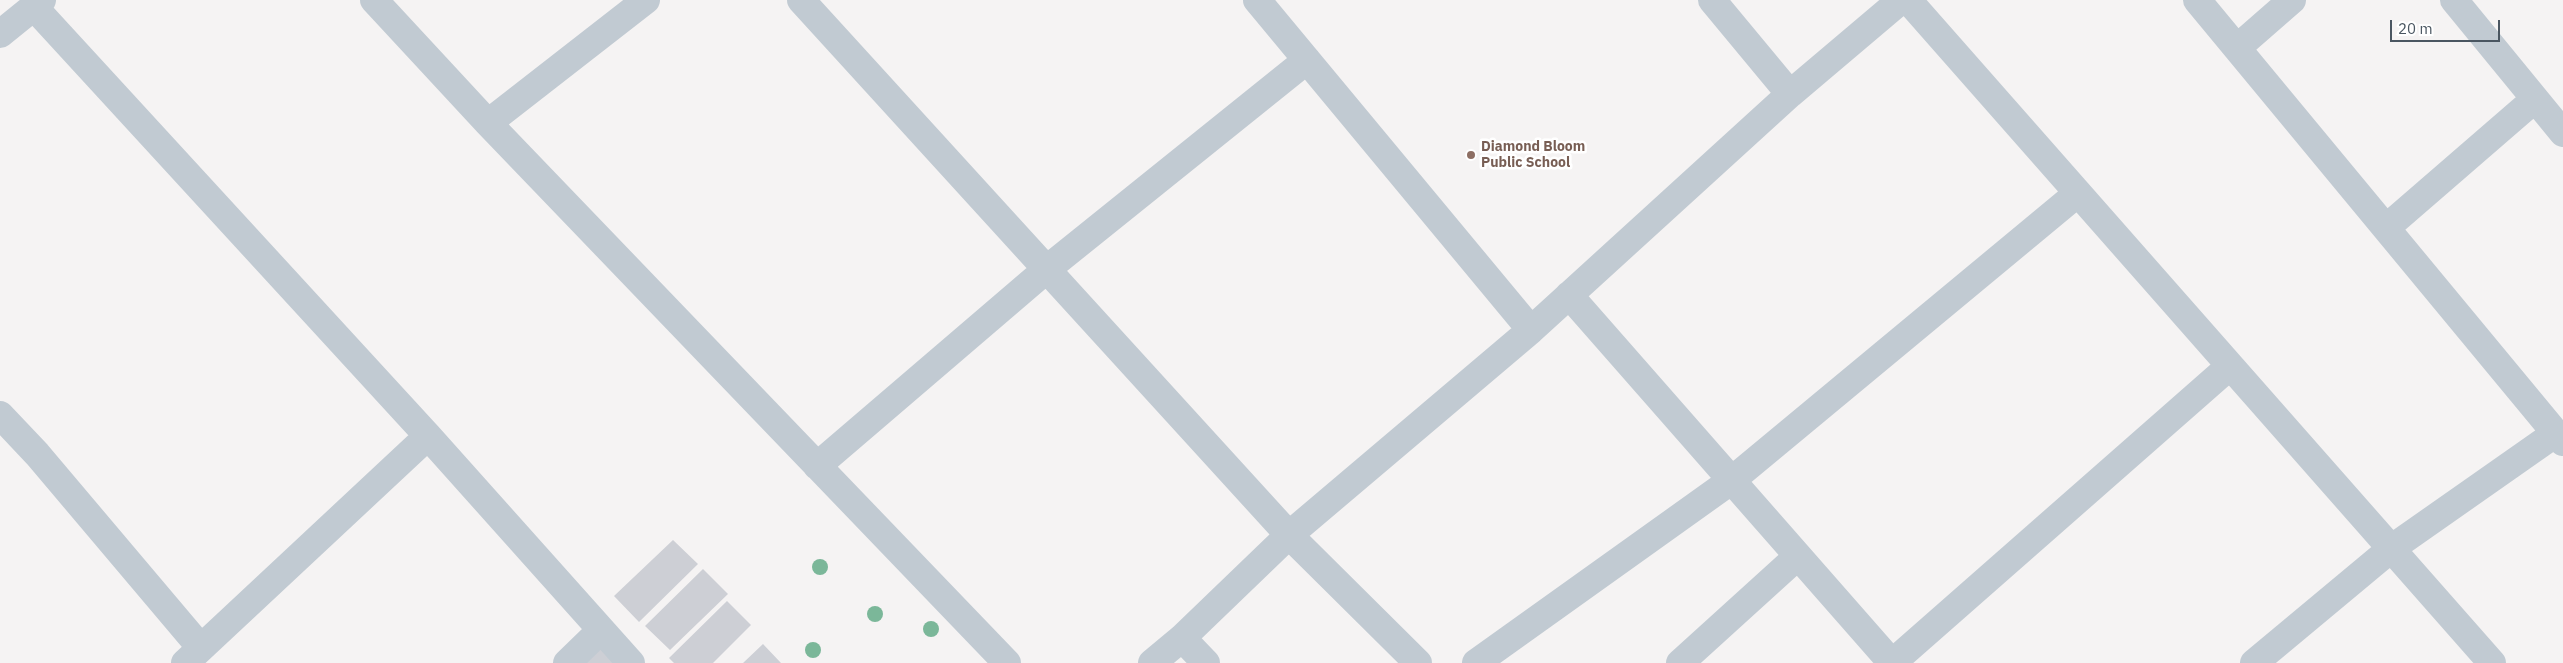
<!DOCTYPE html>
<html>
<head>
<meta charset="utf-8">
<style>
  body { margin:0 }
  #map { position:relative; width:2563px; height:663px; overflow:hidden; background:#f5f3f3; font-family:"IBM Plex Sans",sans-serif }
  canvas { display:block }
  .scale { position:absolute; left:2390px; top:20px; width:110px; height:22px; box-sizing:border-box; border:2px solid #4a5661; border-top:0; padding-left:6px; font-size:15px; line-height:18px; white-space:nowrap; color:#4a5661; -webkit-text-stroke:4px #fff; paint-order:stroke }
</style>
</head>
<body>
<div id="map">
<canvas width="2563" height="663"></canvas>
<div class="scale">20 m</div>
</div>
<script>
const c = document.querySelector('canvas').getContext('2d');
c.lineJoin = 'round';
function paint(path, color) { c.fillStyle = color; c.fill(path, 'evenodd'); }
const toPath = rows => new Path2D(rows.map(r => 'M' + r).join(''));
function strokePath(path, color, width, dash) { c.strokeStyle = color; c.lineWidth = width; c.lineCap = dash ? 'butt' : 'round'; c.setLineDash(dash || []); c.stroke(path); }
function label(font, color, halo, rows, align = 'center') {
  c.font = font + ' "IBM Plex Sans",sans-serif'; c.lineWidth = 5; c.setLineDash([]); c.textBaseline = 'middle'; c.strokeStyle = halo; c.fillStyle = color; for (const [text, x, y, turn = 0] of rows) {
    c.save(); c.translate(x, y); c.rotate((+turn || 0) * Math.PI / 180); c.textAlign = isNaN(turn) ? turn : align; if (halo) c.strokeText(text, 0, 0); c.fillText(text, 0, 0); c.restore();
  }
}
const building = toPath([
  [673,540,698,564,639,622,614,596],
  [703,569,728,594,670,650,645,626],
  [727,601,751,625,713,663,674,663,669,658],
  [600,639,623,663,576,663],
  [763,644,781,663,743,663]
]);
const street = toPath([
  [374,0,488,123,1007,663],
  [801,0,1289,535,1418,663],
  [1257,0,1531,330],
  [1712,0,1790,94],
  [1908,0,2492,663],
  [2197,0,2563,442],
  [2454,0,2563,133],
  [34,7,428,436,631,663],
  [0,34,42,0],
  [2237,48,2292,0],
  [488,123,646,0],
  [2386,228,2535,99],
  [1569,295,1892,663],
  [0,415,37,454,201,648],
  [817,466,1047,269,1307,60],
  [1182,638,1206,663],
  [185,663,428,436],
  [567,663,601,630],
  [1152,663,1182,638,1289,535,1531,330,1790,94,1901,0],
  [1476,663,1732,480,2078,193],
  [1680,663,1798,556],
  [1892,663,2230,366],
  [2254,663,2392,548,2556,433]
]);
const trees = [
  [820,567],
  [875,614],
  [931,629],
  [813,650]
];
const markers = [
  [1471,155,5,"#8d6e63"]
];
const educationNames = [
  ["Diamond Bloom",1481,147],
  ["Public School",1481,163]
];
paint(building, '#cdcfd5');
strokePath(street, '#c1cad2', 28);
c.fillStyle = '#7bb799';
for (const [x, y] of trees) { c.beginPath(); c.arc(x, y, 8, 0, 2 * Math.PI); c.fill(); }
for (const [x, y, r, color] of markers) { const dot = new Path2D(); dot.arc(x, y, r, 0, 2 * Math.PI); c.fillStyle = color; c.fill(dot); strokePath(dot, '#fff', 2); }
label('bold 14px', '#785e54', '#fff', educationNames, 'left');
</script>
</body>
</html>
